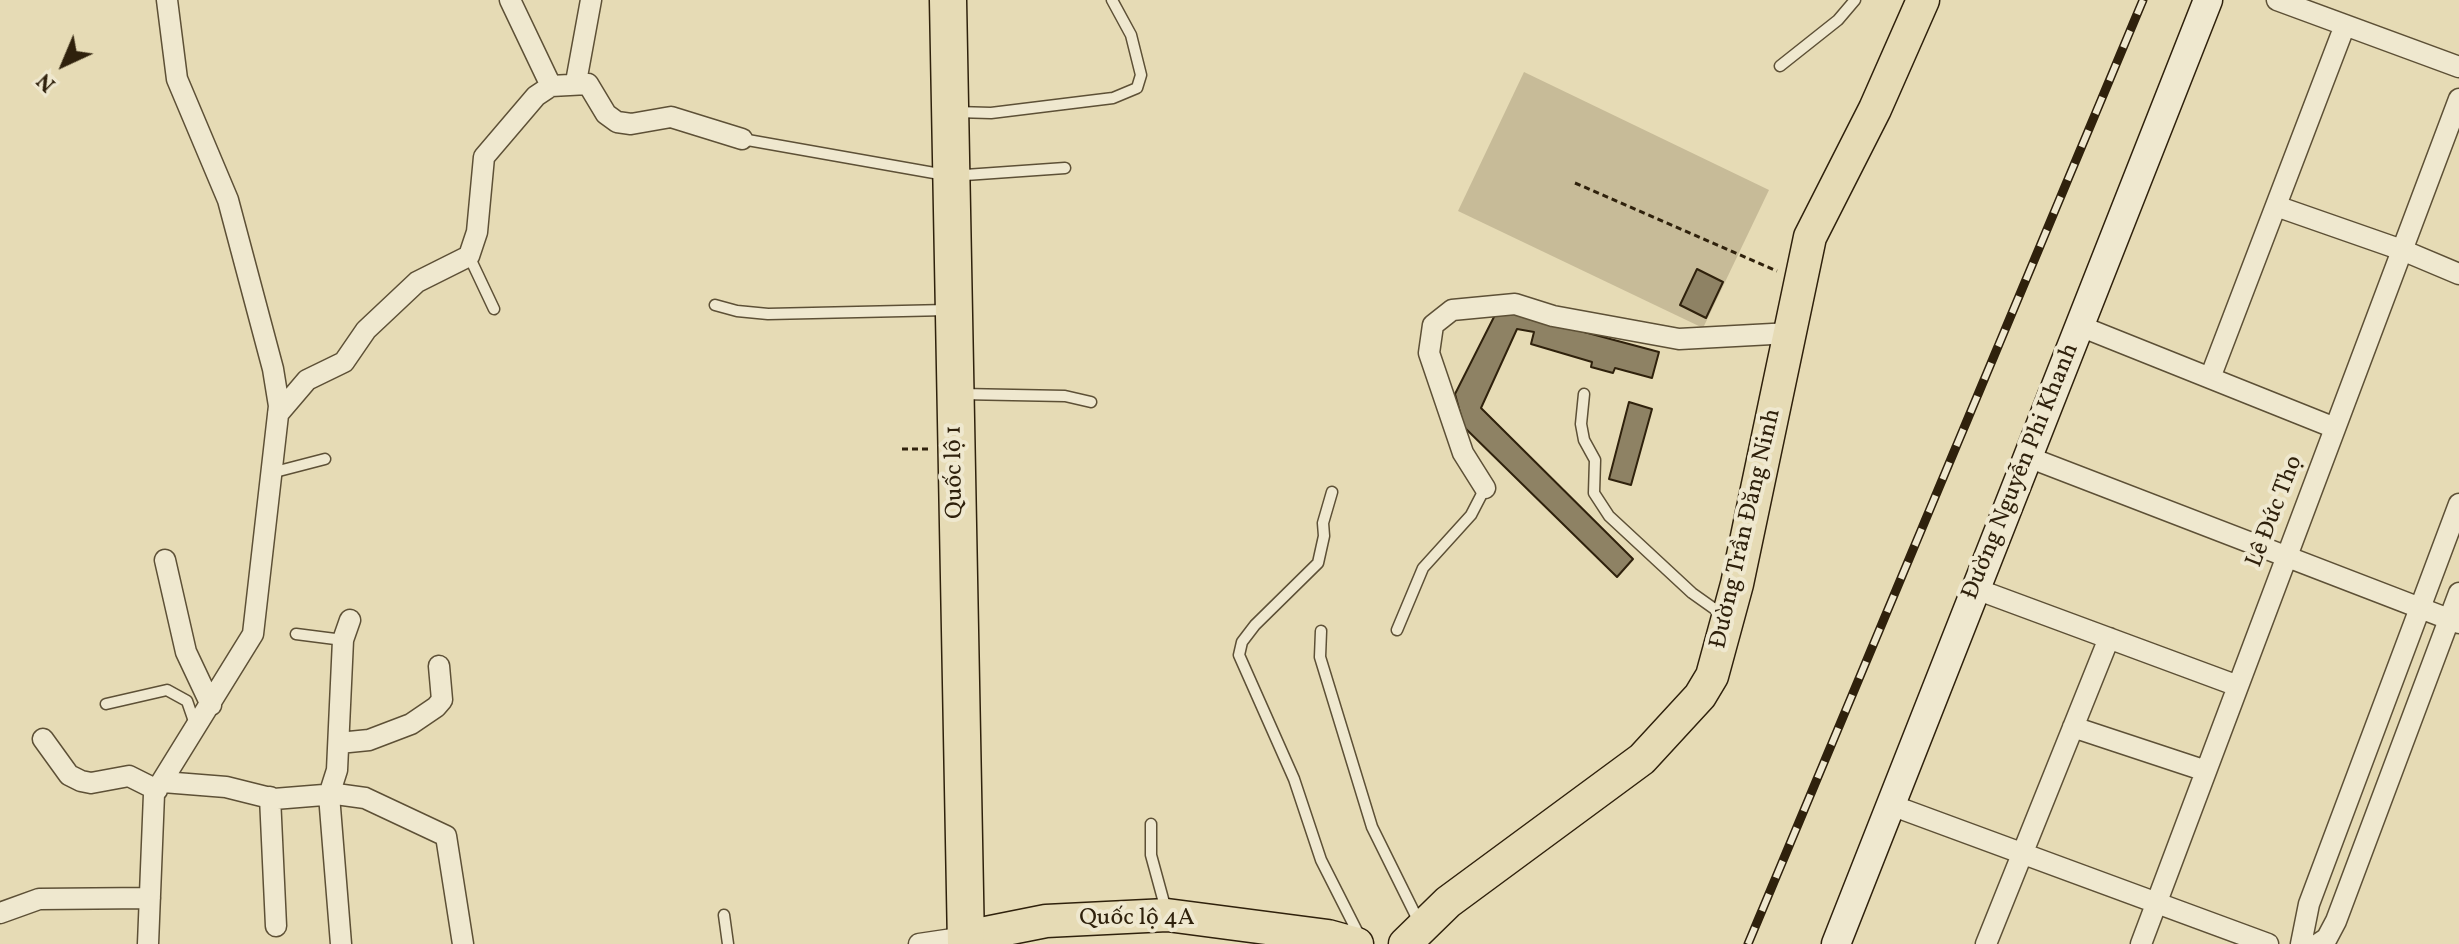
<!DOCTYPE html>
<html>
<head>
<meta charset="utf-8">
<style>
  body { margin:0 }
  #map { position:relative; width:2459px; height:944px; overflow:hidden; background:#e6dbb5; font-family:Vollkorn,serif }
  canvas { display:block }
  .north { position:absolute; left:24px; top:24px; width:80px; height:80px; -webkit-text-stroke:6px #efe8cf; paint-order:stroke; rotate:224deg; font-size:22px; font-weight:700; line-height:32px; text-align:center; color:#2f210c }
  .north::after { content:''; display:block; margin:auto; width:28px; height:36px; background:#2f210c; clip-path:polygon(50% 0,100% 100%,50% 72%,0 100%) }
</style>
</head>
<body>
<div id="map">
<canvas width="2459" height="944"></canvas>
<div class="north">N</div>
</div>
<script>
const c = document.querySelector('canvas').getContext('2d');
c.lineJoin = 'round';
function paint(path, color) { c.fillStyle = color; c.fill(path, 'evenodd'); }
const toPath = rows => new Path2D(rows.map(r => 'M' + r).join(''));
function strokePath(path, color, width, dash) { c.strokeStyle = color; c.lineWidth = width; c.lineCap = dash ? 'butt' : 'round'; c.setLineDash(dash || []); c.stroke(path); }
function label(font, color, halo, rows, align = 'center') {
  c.font = font + ' Vollkorn,serif'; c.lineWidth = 8; c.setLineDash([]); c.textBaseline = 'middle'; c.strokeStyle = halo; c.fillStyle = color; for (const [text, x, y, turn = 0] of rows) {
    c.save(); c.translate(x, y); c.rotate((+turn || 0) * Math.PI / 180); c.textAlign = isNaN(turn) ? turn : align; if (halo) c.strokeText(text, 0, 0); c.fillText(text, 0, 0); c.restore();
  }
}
const green = toPath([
  [1524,72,1769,190,1703,328,1458,211]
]);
const building = toPath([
  [1697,269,1723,282,1706,318,1680,305,1697,269],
  [1498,309,1659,352,1652,378,1615,368,1613,373,1591,367,1592,362,1531,344,1534,332,1517,329,1481,408,1633,559,1617,577,1464,427,1455,394,1498,309],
  [1629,402,1652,409,1631,485,1609,479,1629,402]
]);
const path = toPath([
  [1575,183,1777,271],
  [902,449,928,449]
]);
const lane = toPath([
  [1780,66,1838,20,1855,0],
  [956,112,991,113,1113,98,1137,88,1141,75,1131,35,1112,0],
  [742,139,951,176,1065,168],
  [469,256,494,309],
  [715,305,737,311,768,314,947,310],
  [961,394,1065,396,1091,402],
  [1584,394,1581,424,1584,440,1595,460,1594,493,1609,516,1692,593,1723,615],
  [271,473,325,459],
  [1332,492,1323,523,1324,536,1318,563,1255,625,1242,642,1239,655,1294,779,1321,860,1361,939],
  [1397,630,1423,568,1471,515,1485,488],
  [1321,631,1320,657,1372,827,1419,922],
  [296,634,343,640],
  [106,704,167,690,187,701,196,727],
  [1151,824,1151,855,1166,910],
  [724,915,728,944]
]);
const street = toPath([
  [510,0,551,86],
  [2277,0,2459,67],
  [576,82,591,0],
  [2276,206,2402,250,2459,274],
  [2080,326,2335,428],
  [2210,378,2345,25],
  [278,414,307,380,344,362,366,330,417,282,469,256,477,232,484,157,536,96,551,86,588,84,606,114,617,122,631,124,671,117,742,139],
  [2028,457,2459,623],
  [1485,488,1463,453,1429,353,1433,325,1452,310,1515,304,1553,316,1679,339,1791,333],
  [165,560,186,652,211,705],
  [1976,589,2238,686],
  [2073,727,2206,771],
  [43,739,69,775,81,781,91,783,129,776,157,790],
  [339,743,369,740,411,724,436,707,442,700,439,666],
  [163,782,226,787,274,799,336,794,365,798,446,836,463,944],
  [270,797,276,926],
  [1891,805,2268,944],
  [0,913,39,899,150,898],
  [148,944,154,794,253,634,279,406,273,369,228,200,177,79,167,0],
  [341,944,329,795,337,770,343,640,350,620],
  [919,944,966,937],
  [1986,944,2109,638],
  [2141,944,2459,99],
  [2301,944,2309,904,2459,504],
  [2318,944,2327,938,2336,921,2459,593]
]);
const secondary = toPath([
  [1836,944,2208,0]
]);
const primary = toPath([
  [966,937,1046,921,1167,915,1328,936,1357,944],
  [1405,944,1448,902,1642,759,1700,696,1712,676,1737,584,1810,237,1875,109,1923,0]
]);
const highway = toPath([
  [948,0,966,944]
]);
const rail = toPath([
  [1748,944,2143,0]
]);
const streetNames = [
  ["Quốc lộ 1",956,472,-91],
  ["Đường Nguyễn Phi Khanh",2022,472,-68],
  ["Lê Đức Thọ",2276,512,-69],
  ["Đường Trần Đăng Ninh",1747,529,-77],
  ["Quốc lộ 4A",1137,920]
];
paint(green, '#c7bb98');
paint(building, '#8e8264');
strokePath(building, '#2f210c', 2);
strokePath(lane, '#5d5036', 13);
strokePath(street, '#5d5036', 23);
strokePath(secondary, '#2f210c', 31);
strokePath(primary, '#2f210c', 35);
strokePath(highway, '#2f210c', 39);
strokePath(path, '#2f210c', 3, [6, 4]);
strokePath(lane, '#efe8cf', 10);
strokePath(street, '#efe8cf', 20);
strokePath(secondary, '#efe8cf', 28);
strokePath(primary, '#e6dbb5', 32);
strokePath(highway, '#e6dbb5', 36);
strokePath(rail, '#2f210c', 9);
strokePath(rail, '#efe8cf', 6, [18]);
label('24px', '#2f210c', '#efe8cf', streetNames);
</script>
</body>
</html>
